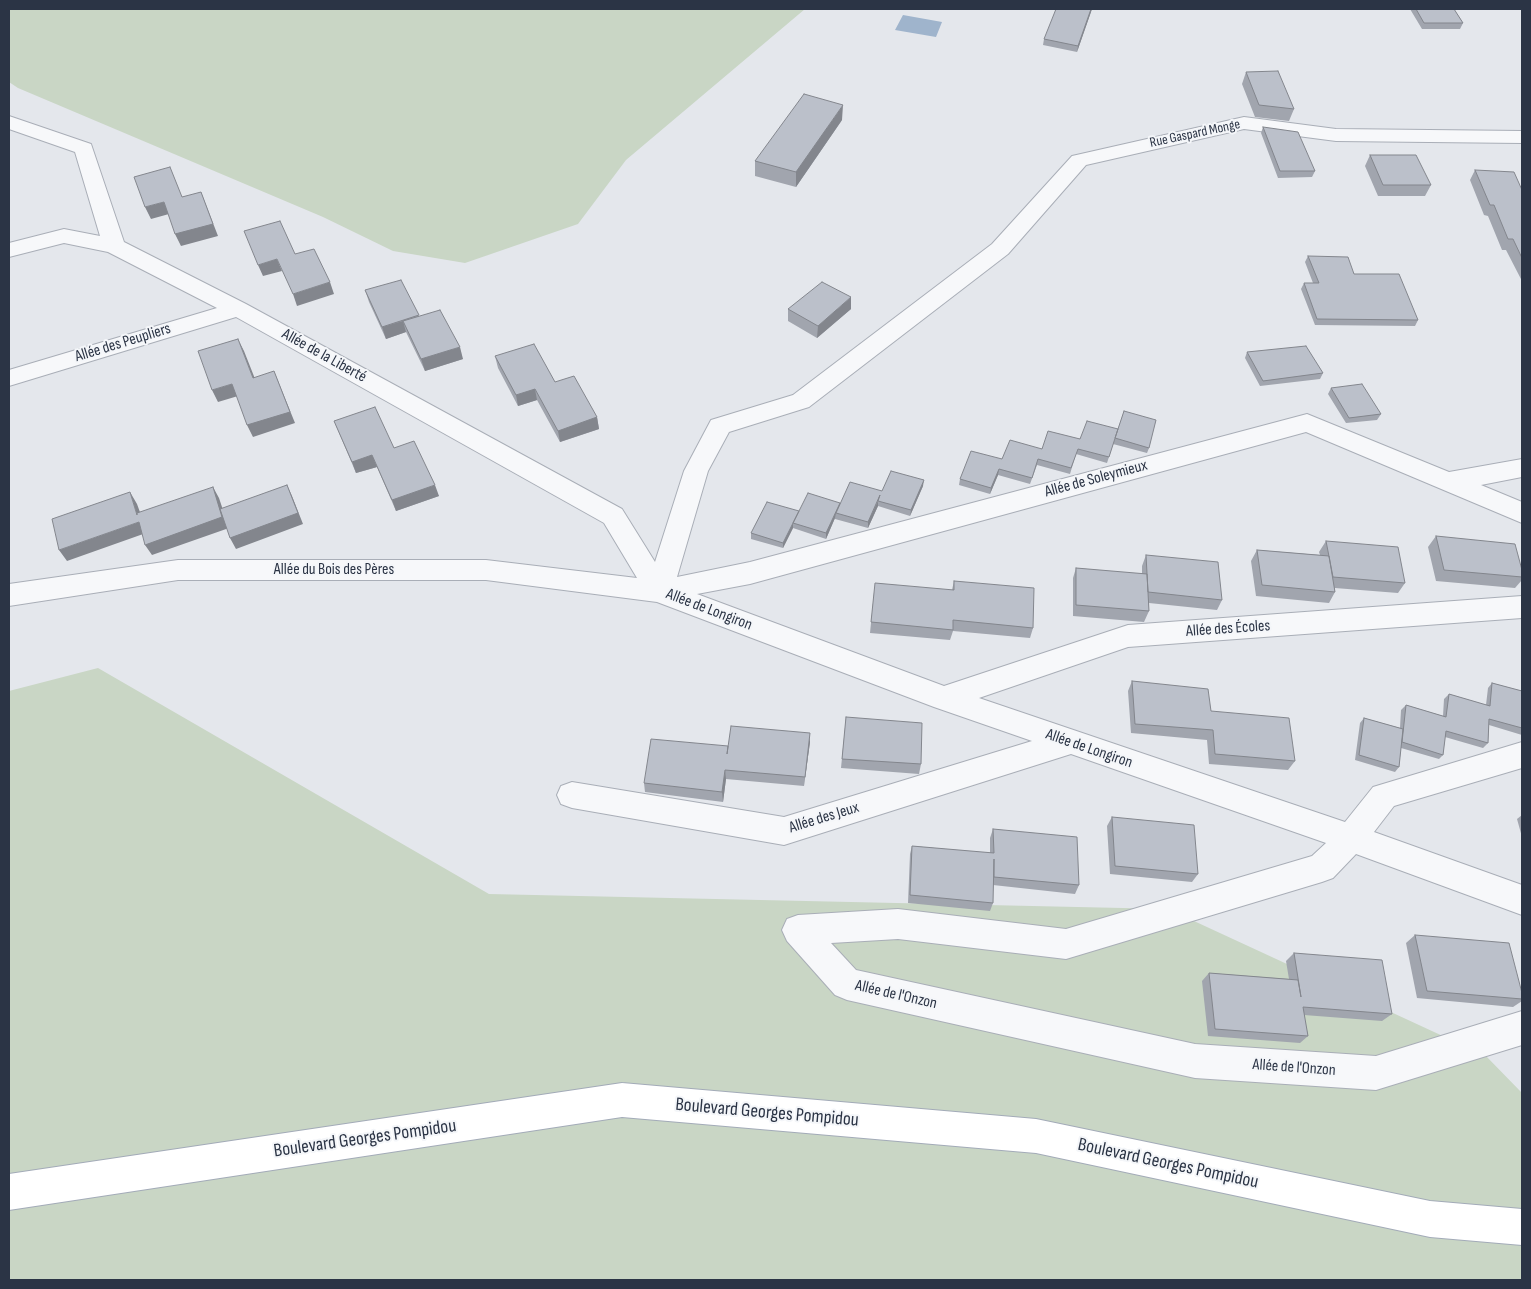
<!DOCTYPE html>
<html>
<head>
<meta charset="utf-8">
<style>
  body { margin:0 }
  #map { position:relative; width:1531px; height:1289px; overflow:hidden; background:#e4e7ec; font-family:"Sofia Sans Condensed",sans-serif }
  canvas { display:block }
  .frame { position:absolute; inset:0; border:10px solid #2b3445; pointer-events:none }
</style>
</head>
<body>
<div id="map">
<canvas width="1531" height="1289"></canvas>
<div class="frame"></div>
</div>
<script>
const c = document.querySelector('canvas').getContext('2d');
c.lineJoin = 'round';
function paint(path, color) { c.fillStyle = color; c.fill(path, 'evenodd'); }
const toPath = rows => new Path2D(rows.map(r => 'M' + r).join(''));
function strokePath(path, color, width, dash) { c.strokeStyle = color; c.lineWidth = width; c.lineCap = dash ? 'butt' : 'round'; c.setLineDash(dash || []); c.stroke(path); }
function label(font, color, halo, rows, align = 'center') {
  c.font = font + ' "Sofia Sans Condensed",sans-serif'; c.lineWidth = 4; c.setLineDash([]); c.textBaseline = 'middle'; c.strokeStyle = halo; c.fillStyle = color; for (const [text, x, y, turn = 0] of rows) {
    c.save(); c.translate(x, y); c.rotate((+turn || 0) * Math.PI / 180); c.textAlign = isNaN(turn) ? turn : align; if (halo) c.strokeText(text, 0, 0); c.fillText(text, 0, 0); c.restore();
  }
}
const green = toPath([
  [9,9,805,9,626,160,578,224,465,263,393,251,323,217,18,88,9,82],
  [98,668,489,894,1168,909,1486,1056,1522,1093,1522,1280,9,1280,9,691]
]);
const water = toPath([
  [903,15,942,22,936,37,895,30]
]);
const minor = toPath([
  [9,116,91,144,124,242,246,304,622,509,655,562,684,471,711,420,793,395,992,244,1072,156,1244,117,1336,129,1522,131,1522,143,1336,141,1244,129,1086,165,1008,254,809,407,729,432,708,471,677,577,750,562,1307,414,1449,472,1522,459,1522,477,1481,485,1522,502,1522,523,1306,432,750,584,697,594,944,686,1128,625,1522,596,1522,618,1128,647,979,698,1345,822,1373,787,1522,742,1522,768,1394,806,1374,832,1522,885,1522,915,1356,854,1333,878,1322,882,1066,959,898,939,831,943,856,970,1195,1044,1376,1056,1522,1011,1522,1045,1376,1090,1195,1078,847,1000,835,995,787,941,782,930,787,919,798,915,898,909,1066,929,1312,856,1326,843,1071,754,784,845,572,808,561,804,557,795,561,786,572,782,784,817,1032,741,934,707,657,602,486,580,178,580,9,606,9,584,178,560,486,560,637,578,604,523,236,317,9,386,9,370,217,308,108,252,64,243,9,257,9,243,64,229,100,236,75,152,9,129,9,116]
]);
const major = toPath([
  [622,1083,1036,1119,1430,1201,1522,1209,1522,1245,1430,1237,1036,1153,622,1117,9,1210,9,1174,622,1083]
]);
const wall = toPath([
  [1092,9,1077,52,1043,45,1044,39],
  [1410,9,1454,9,1463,23,1460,29,1422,29],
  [1246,72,1294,109,1289,121,1255,117,1242,84],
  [842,120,796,187,755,176,755,161],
  [1263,127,1315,171,1312,177,1278,178,1261,133],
  [1370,155,1431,185,1425,196,1378,196,1365,166],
  [1475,170,1522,190,1522,281,1506,250,1502,250,1488,216,1484,215,1470,180],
  [1308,256,1354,274,1418,320,1415,326,1315,325,1301,289,1304,283,1313,283,1305,262],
  [365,290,419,316,463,359,425,371,406,332,386,339,369,302],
  [788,309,851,309,817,338,788,321],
  [1247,352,1323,373,1320,379,1260,386,1245,358],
  [495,356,555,382,597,417,599,429,560,442,537,400,518,406,498,368],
  [1331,388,1381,414,1377,420,1346,423,1328,394],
  [1124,411,1149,448,1147,453,1113,444],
  [334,421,394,448,439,496,396,511,377,467,356,473],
  [1118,429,1107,463,1076,454,1070,474,1037,465,1030,484,998,475,990,494,959,485,960,479,1002,459],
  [923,486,910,516,878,506,868,528,835,519,835,518,826,539,793,528,783,548,751,539,751,533,799,511,840,503,882,491],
  [1436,536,1522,570,1522,580,1515,588,1436,581,1428,547],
  [1326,541,1405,583,1398,593,1335,588,1335,592,1329,603,1256,596,1251,561,1257,550,1320,555,1319,552],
  [1146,555,1222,600,1217,610,1149,603,1149,611,1144,622,1073,616,1073,578,1076,568,1142,574,1142,566],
  [954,581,1033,628,1030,638,953,631,950,640,870,633,874,593,952,590],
  [1132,681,1211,711,1295,761,1288,770,1209,764,1207,740,1131,733,1128,691],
  [1492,683,1522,691,1522,735,1489,725,1488,743,1483,748,1445,737,1443,755,1439,759,1401,748,1399,767,1395,772,1355,760,1360,723,1364,718,1400,728,1401,710,1406,705,1443,716,1444,699,1449,694,1486,705,1488,688],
  [846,717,921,764,919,774,841,768],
  [810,742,804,786,726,779,723,802,645,792,644,783,728,746],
  [1522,815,1522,837,1517,819],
  [1112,817,1198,874,1192,882,1110,874,1107,826],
  [993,829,1079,885,1075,894,993,885,993,903,990,911,908,903,910,854,912,846,990,853,990,838],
  [1415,935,1522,993,1522,1001,1513,1007,1417,998,1406,943],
  [1294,953,1392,1014,1382,1021,1304,1015,1308,1036,1300,1043,1208,1036,1202,981,1209,973,1289,979,1286,961]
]);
const shadedWall = toPath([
  [1091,9,1092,9,1077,52,1078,46],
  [843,105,842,120,796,187,796,172],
  [201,192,218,236,181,246,175,234],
  [164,202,169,214,151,219,145,207],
  [277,259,282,271,263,276,258,265],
  [330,282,334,294,297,306,293,294],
  [851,297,851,309,817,338,818,326],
  [403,321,406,332,386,339,382,327],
  [238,339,244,351,259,389,253,378],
  [460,347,463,359,425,371,421,359],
  [274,371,295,423,253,437,247,425],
  [232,384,238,396,218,402,212,390],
  [535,389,537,400,518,406,516,395],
  [597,417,599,429,560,442,558,431],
  [372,455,377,467,356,473,352,462],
  [999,469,998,475,990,494,991,488],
  [924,480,923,486,910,516,911,510],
  [287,485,292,496,303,524,236,549,230,538],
  [435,485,439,496,396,511,392,500],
  [213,487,219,498,229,528,152,555,145,545],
  [130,492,137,504,145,526,137,515],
  [878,501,878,506,868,528,868,522],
  [840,503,836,513,835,518,826,539,826,533],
  [799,511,793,523,793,528,783,548,783,543],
  [139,522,146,533,67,561,59,550],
  [810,733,810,742,804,786,805,777],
  [725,770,726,779,723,802,722,792]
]);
const building = toPath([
  [1056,9,1091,9,1078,46,1044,39,1056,9],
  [1416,9,1454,9,1463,23,1424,23,1416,9],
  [1278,71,1294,109,1259,105,1246,72,1278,71],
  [804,94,843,105,796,172,755,161,804,94],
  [1263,127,1298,132,1315,171,1280,171,1263,127],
  [1370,155,1416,155,1431,185,1383,185,1370,155],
  [170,167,182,197,201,192,213,224,175,234,164,202,145,207,134,177,170,167],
  [1475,170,1514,172,1522,190,1522,258,1513,239,1508,239,1494,205,1490,205,1475,170],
  [280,221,295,254,314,249,330,282,293,294,277,259,258,265,244,231,280,221],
  [1308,256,1348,257,1354,274,1399,274,1418,320,1317,319,1304,283,1319,283,1308,256],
  [401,280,419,315,382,327,365,290,401,280],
  [822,282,851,297,818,326,788,309,822,282],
  [440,310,460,347,421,359,403,321,440,310],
  [238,339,253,378,274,371,290,412,247,425,232,384,212,390,198,351,238,339],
  [534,344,555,382,574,376,597,417,558,431,535,389,516,395,495,356,534,344],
  [1306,346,1323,373,1263,381,1247,352,1306,346],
  [1362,384,1381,414,1349,418,1331,388,1362,384],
  [375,407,394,448,414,441,435,485,392,500,372,455,352,462,334,421,375,407],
  [1124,411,1156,420,1149,448,1115,438,1124,411],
  [1087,421,1118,429,1109,457,1078,449,1071,468,1038,459,1032,478,999,469,991,488,960,479,971,451,1002,459,1010,440,1042,449,1048,431,1080,439,1087,421],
  [891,471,924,480,911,510,878,501,880,495,868,522,836,513,850,482,882,491,891,471],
  [287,485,298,513,230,538,220,509,287,485],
  [213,487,222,517,145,545,139,522,59,550,52,519,130,492,137,515,137,513,213,487],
  [808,493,840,503,826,533,793,523,808,493],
  [767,502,799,511,783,543,751,533,767,502],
  [1436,536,1515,544,1522,570,1522,577,1444,570,1436,536],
  [1326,541,1398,547,1405,583,1333,577,1326,541],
  [1257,550,1329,556,1335,592,1262,585,1257,550],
  [1146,555,1218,562,1222,600,1148,592,1146,555],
  [1076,568,1147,574,1149,611,1076,605,1076,568],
  [954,581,1034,588,1033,628,953,620,953,630,871,622,875,583,954,590,954,581],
  [1132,681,1208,689,1211,711,1289,718,1295,761,1215,754,1213,730,1135,724,1132,681],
  [1492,683,1522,691,1522,728,1489,719,1488,743,1446,731,1443,755,1402,742,1406,705,1446,717,1449,694,1490,706,1492,683],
  [846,717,922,723,921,764,842,759,846,717],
  [1364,718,1403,729,1399,767,1359,755,1364,718],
  [731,726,810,733,805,777,725,770,722,792,644,783,651,739,728,746,727,754,731,726],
  [1112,817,1194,825,1198,874,1115,866,1112,817],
  [993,829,1077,837,1079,885,994,877,994,859,993,903,910,895,912,846,994,853,993,829],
  [1415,935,1509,943,1522,993,1522,999,1427,991,1415,935],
  [1294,953,1382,960,1392,1014,1303,1007,1308,1036,1215,1029,1209,973,1298,980,1301,997,1294,953]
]);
const farStreetnames = [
  ["Rue Gaspard Monge",1195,134,-12]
];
const streetNames = [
  ["Allée des Peupliers",123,343,-17],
  ["Allée de la Liberté",324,356,29],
  ["Allée de Soleymieux",1096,479,-15],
  ["Allée du Bois des Pères",334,570],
  ["Allée de Longiron",709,610,21],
  ["Allée des Écoles",1228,629,-4],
  ["Allée de Longiron",1089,749,19],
  ["Allée des Jeux",824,818,-17],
  ["Allée de l'Onzon",896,995,13],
  ["Allée de l'Onzon",1294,1068,4]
];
const nearStreetnames = [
  ["Boulevard Georges Pompidou",767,1113,5],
  ["Boulevard Georges Pompidou",365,1139,-8],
  ["Boulevard Georges Pompidou",1168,1164,12]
];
paint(green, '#c9d6c5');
paint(water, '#9fb4cc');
strokePath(minor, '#a9aeb7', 2);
strokePath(major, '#a3abb8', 2);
paint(minor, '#f7f8fa');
paint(major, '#fff');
paint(wall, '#a1a5ae');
paint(shadedWall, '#83868d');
paint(building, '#bbc0ca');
strokePath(building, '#83868d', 1);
label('14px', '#2b3445', '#f4f6f9', farStreetnames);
label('16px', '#2b3445', '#f4f6f9', streetNames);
label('19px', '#2b3445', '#f4f6f9', nearStreetnames);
</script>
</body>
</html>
